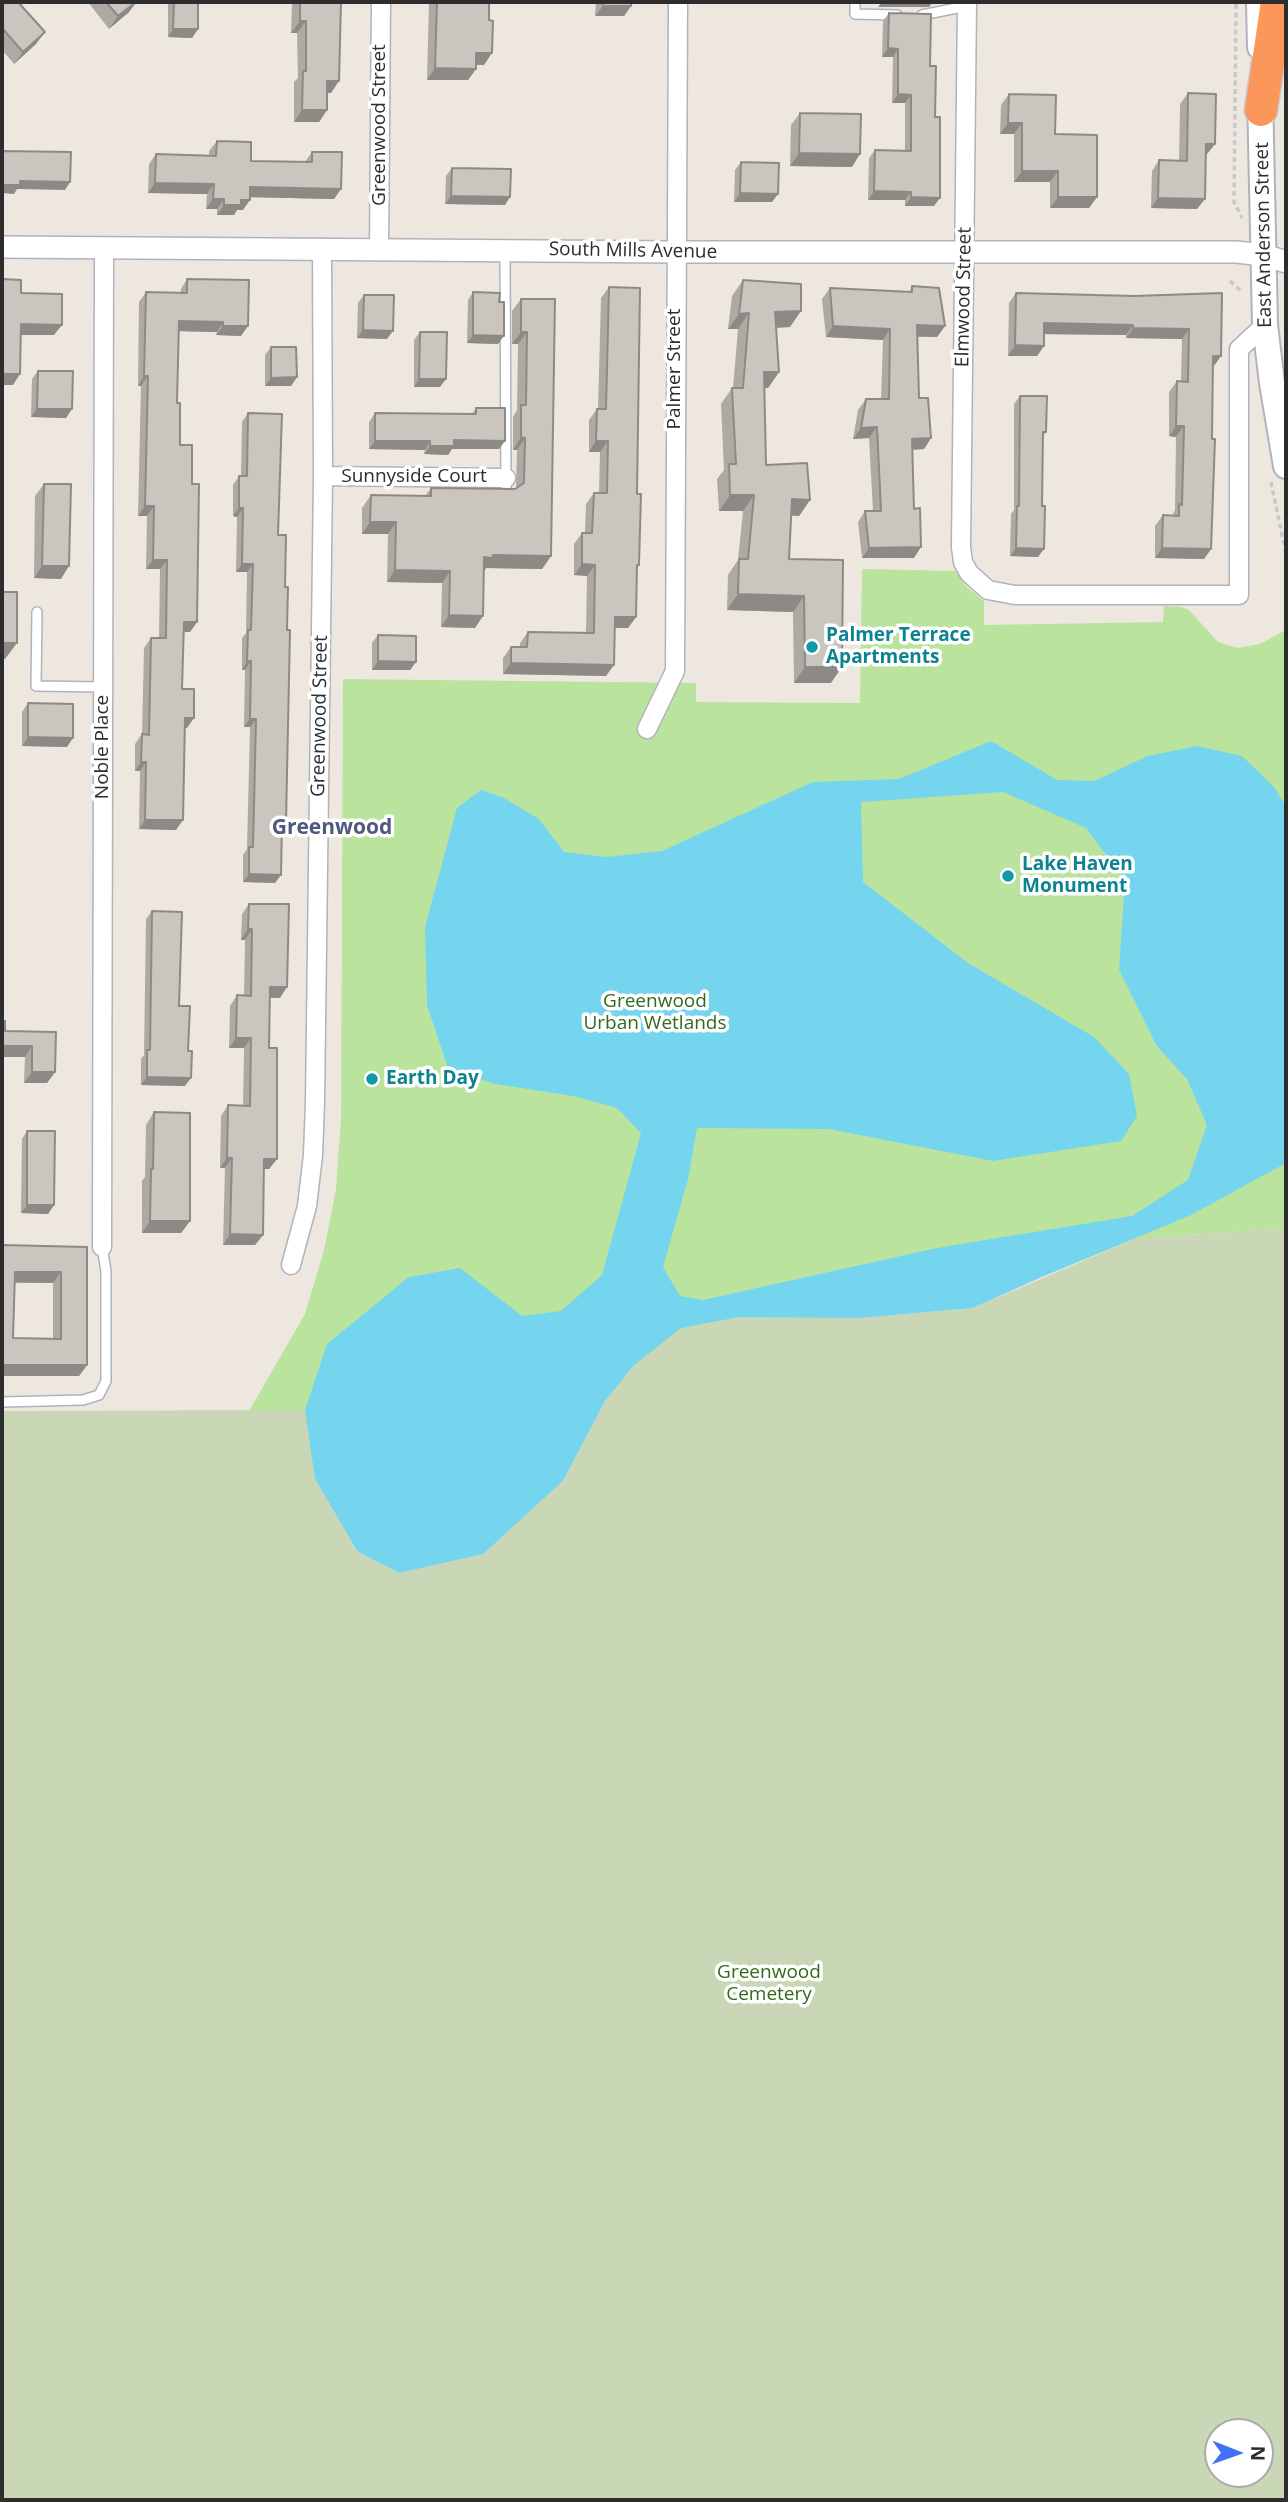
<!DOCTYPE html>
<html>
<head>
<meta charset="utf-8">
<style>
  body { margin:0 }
  #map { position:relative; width:1288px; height:2502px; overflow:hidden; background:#eee7df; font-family:"Open Sans",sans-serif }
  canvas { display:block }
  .frame { position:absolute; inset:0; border:4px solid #2d2d2d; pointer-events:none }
  .north { position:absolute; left:1204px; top:2418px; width:70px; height:70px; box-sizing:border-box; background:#fff; border:2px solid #ababab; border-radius:50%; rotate:91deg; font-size:19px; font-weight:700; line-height:28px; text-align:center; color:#2d2d2d }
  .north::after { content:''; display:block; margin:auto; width:24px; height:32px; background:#4270f8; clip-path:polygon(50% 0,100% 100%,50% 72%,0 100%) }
</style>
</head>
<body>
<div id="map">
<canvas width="1288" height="2502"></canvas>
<div class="frame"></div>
<div class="north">N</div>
</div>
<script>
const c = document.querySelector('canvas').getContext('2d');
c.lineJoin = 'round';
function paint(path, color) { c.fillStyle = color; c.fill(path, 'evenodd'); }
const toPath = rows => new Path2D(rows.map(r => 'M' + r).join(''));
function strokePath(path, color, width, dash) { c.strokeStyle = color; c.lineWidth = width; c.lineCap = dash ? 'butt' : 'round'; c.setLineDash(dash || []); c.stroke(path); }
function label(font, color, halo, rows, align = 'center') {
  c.font = font + ' "Open Sans",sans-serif'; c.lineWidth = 7; c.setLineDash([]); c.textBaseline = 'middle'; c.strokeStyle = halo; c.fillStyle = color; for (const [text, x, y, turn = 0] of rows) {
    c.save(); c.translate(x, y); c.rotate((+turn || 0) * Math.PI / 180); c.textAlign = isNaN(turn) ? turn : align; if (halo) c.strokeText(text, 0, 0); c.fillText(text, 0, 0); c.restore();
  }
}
const green = toPath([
  [862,569,956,571,965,585,984,601,984,625,1163,622,1164,606,1181,607,1189,610,1218,642,1238,648,1260,644,1286,630,1286,1228,1134,1239,1044,1276,860,1318,605,1401,315,1479,249,1411,305,1314,324,1250,336,1189,341,1119,343,679,696,683,696,702,860,703]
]);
const cemetery = toPath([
  [1286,1228,1286,2500,2,2500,2,1411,305,1410,315,1479,357,1551,399,1573,483,1553,563,1481,605,1401,634,1365,681,1328,739,1317,860,1318,973,1308,1134,1239],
  [1218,2432,1260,2432,1260,2474,1218,2474]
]);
const water = toPath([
  [991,741,1057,780,1094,781,1148,756,1197,746,1242,756,1275,788,1286,807,1286,1163,1191,1215,1044,1276,973,1308,860,1318,739,1317,681,1328,634,1365,605,1401,563,1481,483,1554,399,1573,357,1551,315,1479,305,1410,327,1344,409,1277,460,1268,522,1316,561,1311,602,1275,641,1133,617,1108,573,1096,495,1084,448,1068,427,1005,425,927,457,808,481,790,502,797,539,819,564,852,606,857,662,851,813,782,899,779],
  [1003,792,1086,828,1125,880,1119,969,1156,1045,1187,1079,1207,1125,1188,1180,1132,1216,937,1248,703,1300,680,1296,663,1267,688,1179,697,1128,829,1129,993,1161,1121,1141,1137,1116,1129,1074,1094,1037,968,963,863,882,861,802]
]);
const path = toPath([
  [1236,4,1234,202,1242,218],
  [1230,281,1241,291],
  [1271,482,1286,554]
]);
const service = toPath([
  [855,2,855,14,897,15],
  [922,15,967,6],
  [505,252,506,494],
  [37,612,36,686,103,687],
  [2,1402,83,1400,99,1395,106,1381,106,1271,102,1247]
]);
const minor = toPath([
  [967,2,961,547,963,562,969,573,988,590,1015,595,1239,595,1239,349,1265,325],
  [379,249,381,2],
  [323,476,506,478],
  [647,729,675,671,678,2],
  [102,1247,104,247],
  [291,1265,307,1206,313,1155,315,1102,323,476,322,248]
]);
const tertiary = toPath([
  [2,247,676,252,1236,252,1264,255,1286,262]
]);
const secondary = toPath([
  [1259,2,1260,47],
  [1260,94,1265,325,1272,383,1286,466]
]);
const motorway = toPath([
  [1261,110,1277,2]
]);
const wall = toPath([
  [2,2,36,44,14,64,2,50],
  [88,2,137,2,129,12,109,29],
  [168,2,198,2,198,29,192,38,168,37],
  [292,2,341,2,331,93,327,93,327,110,319,122,294,122,294,82,298,78,297,33,291,33],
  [429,2,489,2,484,65,476,65,476,69,468,80,427,80],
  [596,2,631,2,631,6,624,16,595,16],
  [889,13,930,66,934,206,905,206,905,200,868,200,869,158,875,150,905,150,905,103,892,103,893,57,882,57,883,21],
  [1188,93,1215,144,1207,154,1206,154,1197,209,1151,208,1152,171,1159,160,1179,160,1180,104],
  [1009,94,1055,134,1097,197,1089,208,1050,208,1050,182,1014,182,1014,134,1000,134,1001,105],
  [800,113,852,167,790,166,791,125],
  [217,141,251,161,305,162,312,152,341,189,334,199,250,197,243,210,237,210,234,215,217,215,217,209,206,209,207,194,148,193,149,164,156,154,209,155,209,151],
  [741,162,772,202,734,202,735,170],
  [452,168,505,205,445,204,446,176],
  [187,279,241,336,216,335,217,332,179,331,177,403,180,445,192,484,197,622,190,632,183,632,182,689,187,728,185,728,176,830,139,829,140,771,135,771,135,744,142,734,144,648,151,638,159,638,160,569,146,569,147,516,138,516,141,386,138,386,139,302,146,292,181,293,181,289],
  [743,280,790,327,776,328,779,372,768,388,764,388,766,465,810,500,799,516,791,515,789,559,843,560,831,683,794,683,793,612,727,610,728,575,738,560,743,511,719,511,717,479,724,470,721,404,732,388,733,388,738,329,728,329,732,296],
  [912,286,945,326,937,337,917,337,919,398,931,438,924,449,912,450,914,558,862,558,858,522,865,511,873,511,869,438,853,439,858,410,866,399,881,399,883,340,826,337,822,299,830,288,909,292],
  [609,287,637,494,639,565,637,569,636,617,628,628,614,628,606,676,503,674,503,658,511,647,520,647,520,643,528,632,586,633,587,576,574,575,574,544,582,533,585,533,586,504,594,493,599,493,600,452,589,452,589,420,597,409,598,409,601,298],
  [473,292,498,344,467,343,468,300],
  [1016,293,1134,296,1222,293,1214,366,1213,366,1211,549,1204,559,1155,558,1155,526,1163,515,1172,516,1175,510,1176,437,1169,436,1169,392,1177,381,1181,381,1182,339,1126,338,1126,335,1044,334,1044,346,1037,356,1008,356,1009,303],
  [364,295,387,339,357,338,358,303],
  [521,299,555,299,551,556,542,569,486,568,484,570,475,628,441,627,442,583,387,582,388,534,362,534,362,508,371,495,425,496,431,488,516,488,517,450,513,450,513,417,517,410,518,344,512,344,512,311],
  [420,332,440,387,414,387,414,340],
  [271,347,297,377,291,386,265,386,265,355],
  [38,371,72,409,66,418,31,417,32,379],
  [1020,396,1046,432,1043,436,1038,557,1010,556,1011,514,1014,510,1014,404],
  [476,408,499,449,452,449,448,455,424,454,425,450,369,449,369,422,375,413,472,414],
  [248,413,278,535,282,827,275,883,243,882,243,855,247,849,250,727,244,727,245,670,242,670,242,638,246,633,247,572,236,572,237,517,233,516,233,485,239,476,241,476,242,422],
  [44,484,61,579,34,578,35,496],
  [378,635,416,662,410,670,372,670,372,643],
  [28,703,67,747,22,746,22,712],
  [249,904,280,998,270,998,269,1048,277,1159,269,1169,264,1169,263,1235,255,1245,223,1245,225,1168,220,1168,221,1116,228,1105,243,1105,244,1048,229,1048,230,1006,237,995,244,996,245,940,241,940,242,914],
  [152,911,179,1006,185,1086,141,1085,141,1059,144,1055,146,919],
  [5,1031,56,1032,55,1072,47,1083,24,1083,25,1057],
  [154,1112,190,1221,181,1233,142,1233,142,1181,145,1177,146,1125],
  [27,1131,54,1205,48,1214,21,1213,22,1139],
  [2,1245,87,1247,87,1365,79,1376,2,1376],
  [14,1283,53,1283,53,1339,13,1338]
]);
const shadedWall = toPath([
  [136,2,129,12,109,29,118,16],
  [882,2,933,2,929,7,878,7],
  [1023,2,1070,2,1069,4,1022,3],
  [603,6,631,6,624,16,595,16],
  [300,21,306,21,297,33,291,33],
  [173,29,198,29,192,38,168,37],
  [45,32,36,44,14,64,23,52],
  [888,48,898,49,893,57,882,57],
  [476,53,492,53,484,65,468,64],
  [435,68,476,69,468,80,427,80],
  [327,81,339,81,331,93,319,93],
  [898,94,911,95,905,103,892,103],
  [302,110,327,110,319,122,294,122],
  [1008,123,1022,123,1014,134,1000,134],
  [1206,144,1215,144,1207,154,1198,154],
  [799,153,860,154,852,167,790,166],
  [1022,171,1058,171,1050,182,1014,182],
  [20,181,70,182,65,190,17,189,14,194,2,193,2,185],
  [155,183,214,184,207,194,148,193],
  [250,187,341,189,334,199,243,197],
  [874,191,911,192,905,200,868,200],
  [740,193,778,194,772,202,734,202],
  [451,196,510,197,505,205,445,204],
  [911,197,940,198,934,206,905,206],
  [1058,197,1097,197,1089,208,1050,208],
  [1158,198,1205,199,1197,209,1151,208],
  [213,199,224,199,217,209,206,209],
  [241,200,250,200,243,210,237,210,234,215,217,215,224,205],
  [801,311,790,327,764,328,775,312],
  [749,313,738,329,728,329,739,314],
  [179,321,223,322,217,332,172,331],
  [1044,323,1133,325,1126,335,1037,334],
  [21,324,62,325,54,335,13,335],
  [917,325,945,326,937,337,909,336],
  [223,326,248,326,241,336,216,335],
  [833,326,890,329,883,340,826,337],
  [1133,328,1189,329,1182,339,1126,338],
  [363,330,393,331,387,339,357,338],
  [521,332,527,332,518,344,512,344],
  [473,335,504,336,498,344,467,343],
  [1015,345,1044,346,1037,356,1008,356],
  [1213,356,1221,356,1214,366,1206,366],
  [764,372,779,372,768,388,752,387],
  [2,374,20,374,13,385,2,385],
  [144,376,148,376,141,386,138,386],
  [297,377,291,386,265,386,271,378],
  [419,379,446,379,440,387,414,387],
  [37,409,72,409,66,418,31,417],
  [1176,426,1184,426,1176,437,1169,436],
  [877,427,869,438,853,439,861,428],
  [521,437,525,438,517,450,513,450],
  [931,438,924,449,904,450,912,439],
  [454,440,505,441,499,449,452,449,448,455,424,454,430,446],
  [375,441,430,441,425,450,369,449],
  [596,441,608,441,600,452,589,452],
  [730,495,754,495,743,511,719,511],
  [792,499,810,500,799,516,781,515],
  [145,506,154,506,147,516,138,516],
  [239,508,243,508,237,517,233,516],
  [370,522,396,522,388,534,362,534],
  [921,547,914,558,862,558,869,548],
  [1016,548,1044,549,1038,557,1010,556],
  [1162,548,1211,549,1204,559,1155,558],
  [493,555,551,556,542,569,486,568,485,570,476,570,484,557],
  [153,560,167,560,160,569,146,569],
  [242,564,253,564,247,572,236,572],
  [582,564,595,565,587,576,574,575],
  [42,566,69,566,61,579,34,578],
  [395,570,450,571,442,583,387,582],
  [738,594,804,596,793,612,727,610],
  [449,615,483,616,475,628,441,627],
  [615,617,636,617,628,628,607,628],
  [184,622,197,622,190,632,177,632],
  [2,643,17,643,5,659,2,659],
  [247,661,251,661,245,670,242,670],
  [378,661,416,662,410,670,372,670],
  [511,663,614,665,606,676,503,674],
  [805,667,842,667,831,683,794,683],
  [185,718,194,718,187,728,178,728],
  [250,719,256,719,250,727,244,727],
  [28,737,73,738,67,747,22,746],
  [141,762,146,762,140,771,135,771],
  [145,820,183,820,176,830,139,829],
  [249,874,281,875,275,883,243,882],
  [248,929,252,929,245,940,241,940],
  [270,987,287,987,280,998,262,997],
  [236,1038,251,1038,244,1048,229,1048],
  [2,1046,32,1046,25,1057,2,1057],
  [32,1072,55,1072,47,1083,24,1083],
  [147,1077,191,1078,185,1086,141,1085],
  [227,1158,232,1158,225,1168,220,1168],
  [264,1159,277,1159,269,1169,257,1169],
  [27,1205,54,1205,48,1214,21,1213],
  [150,1221,190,1221,181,1233,142,1233],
  [230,1234,263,1235,255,1245,223,1245],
  [15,1272,61,1272,53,1283,7,1282],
  [2,1365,87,1365,79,1376,2,1376]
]);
const building = toPath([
  [2,2,18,2,45,32,23,52,2,28,2,2],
  [106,2,136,2,118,16,106,2],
  [174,2,198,2,198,29,173,29,174,2],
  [300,2,341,2,339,81,327,81,327,110,302,110,303,71,306,71,306,21,300,21,300,2],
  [437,2,489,2,489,20,493,21,492,53,476,53,476,69,435,68,437,2],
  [603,2,631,2,631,6,603,6,603,2],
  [889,13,931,14,930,66,936,66,935,117,940,117,940,198,911,197,911,192,874,191,875,150,911,151,911,95,898,94,898,49,888,48,889,13],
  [1188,93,1216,94,1215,144,1206,144,1205,199,1158,198,1159,160,1187,161,1188,93],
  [1009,94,1056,95,1055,134,1097,135,1097,197,1058,197,1058,171,1022,171,1022,123,1008,123,1009,94],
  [800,113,861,114,860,154,799,153,800,113],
  [217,141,251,142,251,161,312,162,312,152,342,152,341,189,250,187,250,200,241,200,241,205,224,205,224,199,213,199,214,184,155,183,156,154,216,156,217,141],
  [2,151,71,152,70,182,20,181,20,185,2,185,2,151],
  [741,162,779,163,778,194,740,193,741,162],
  [452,168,511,169,510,197,451,196,452,168],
  [2,279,21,280,21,293,62,294,62,325,21,324,20,374,2,374,2,279],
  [187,279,249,280,248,326,223,326,223,322,179,321,177,403,180,403,180,445,192,445,192,484,199,484,197,622,184,622,182,689,194,689,194,718,185,718,183,820,145,820,146,762,141,762,142,734,149,735,151,638,166,638,167,560,153,560,154,506,145,506,148,376,144,376,146,292,187,293,187,279],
  [743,280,801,284,801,311,775,312,779,372,764,372,766,465,807,463,810,500,792,499,789,559,843,560,842,667,805,667,804,596,738,594,739,559,748,559,754,495,730,495,729,464,736,464,732,388,743,388,749,313,739,314,743,280],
  [912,286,939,288,945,326,917,325,919,398,928,398,931,438,912,439,914,509,920,508,921,547,869,548,865,511,881,511,877,427,861,428,866,399,889,399,890,329,833,326,830,288,912,292,912,286],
  [609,287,640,288,637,494,641,494,639,565,637,565,636,617,615,617,614,665,511,663,511,647,527,647,528,632,594,633,595,565,582,564,582,533,592,533,594,493,607,493,608,441,596,441,597,409,606,409,609,287],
  [473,292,500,293,499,302,504,302,504,336,473,335,473,292],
  [1016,293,1134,296,1222,293,1221,356,1213,356,1212,439,1215,439,1211,549,1162,548,1163,515,1179,516,1179,504,1182,505,1184,426,1176,426,1177,381,1188,382,1189,329,1133,328,1133,325,1044,323,1044,346,1015,345,1016,293],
  [364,295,394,295,393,331,363,330,364,295],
  [521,299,555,299,551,556,493,555,493,558,484,557,483,616,449,615,450,571,395,570,396,522,370,522,371,495,431,496,431,488,515,489,524,483,525,438,521,437,521,405,526,405,527,332,521,332,521,299],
  [420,332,447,332,446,379,419,379,420,332],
  [271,347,296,347,297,377,271,378,271,347],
  [38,371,73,371,72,409,37,409,38,371],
  [1020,396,1047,396,1046,432,1043,432,1042,506,1045,506,1044,549,1016,548,1017,506,1019,506,1020,396],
  [476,408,505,408,505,441,454,440,454,446,430,446,430,441,375,441,375,413,476,414,476,408],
  [248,413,282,414,278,535,286,535,285,587,288,587,287,630,290,630,286,822,282,822,281,875,249,874,249,847,253,847,256,719,250,719,251,661,247,661,248,630,251,630,253,564,242,564,243,508,239,508,239,476,247,476,248,413],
  [44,484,71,484,69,566,42,566,44,484],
  [2,592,17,592,17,643,2,643,2,592],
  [378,635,416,636,416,662,378,661,378,635],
  [28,703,73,704,73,738,28,737,28,703],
  [249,904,289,904,287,987,270,987,269,1048,277,1048,277,1159,264,1159,263,1235,230,1234,232,1158,227,1158,228,1105,250,1106,251,1038,236,1038,237,995,251,996,252,929,248,929,249,904],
  [152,911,182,912,179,1006,190,1006,188,1051,192,1051,191,1078,147,1077,147,1050,150,1050,152,911],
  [2,1021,5,1021,5,1031,56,1032,55,1072,32,1072,32,1046,2,1046,2,1021],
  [154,1112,190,1113,190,1221,150,1221,151,1169,153,1169,154,1112],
  [27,1131,55,1131,54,1205,27,1205,27,1131],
  [2,1245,87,1247,87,1365,2,1365,2,1245],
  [15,1272,61,1272,61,1339,13,1338,15,1272]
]);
const markers = [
  [812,647,7,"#0f9aa8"],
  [1008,876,7,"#0f9aa8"],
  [372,1079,7,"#0f9aa8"]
];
const streetNames = [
  ["Greenwood Street",380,125,-90],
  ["East Anderson Street",1264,235,-91],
  ["South Mills Avenue",633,251,1],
  ["Elmwood Street",964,297,-89],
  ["Palmer Street",675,369,-90],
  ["Sunnyside Court",414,477],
  ["Greenwood Street",320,716,-89],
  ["Noble Place",103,747,-90]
];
const cultureNames = [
  ["Palmer Terrace",826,636],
  ["Apartments",826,658],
  ["Lake Haven",1022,865],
  ["Monument",1022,887],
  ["Earth Day",386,1079]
];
const parkNames = [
  ["Greenwood",655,1002],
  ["Urban Wetlands",655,1024],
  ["Greenwood",769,1973],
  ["Cemetery",769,1995]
];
const neighbourhoodNames = [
  ["Greenwood",332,828]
];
paint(green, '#bae39d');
paint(cemetery, '#c9d7b7');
paint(water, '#75d5ee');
strokePath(service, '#afb3bd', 12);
strokePath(minor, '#afb3bd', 21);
strokePath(tertiary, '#afb3bd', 24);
strokePath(secondary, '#afb3bd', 28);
strokePath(motorway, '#c8c8c8', 35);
strokePath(path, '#c8c8c8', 3.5, [5, 3.5]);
strokePath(service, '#fff', 9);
strokePath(minor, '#fff', 18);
strokePath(tertiary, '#fff', 21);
strokePath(secondary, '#fff', 24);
strokePath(motorway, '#fc975c', 32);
paint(wall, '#aea9a3');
paint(shadedWall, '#8d8a85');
paint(building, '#cac5be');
strokePath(building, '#8d8a85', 2);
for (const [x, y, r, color] of markers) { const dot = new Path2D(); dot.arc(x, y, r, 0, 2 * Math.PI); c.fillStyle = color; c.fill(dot); strokePath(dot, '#fff', 2.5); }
label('19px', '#2d2d2d', '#fff', streetNames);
label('bold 19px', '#0d838f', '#fff', cultureNames, 'left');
label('19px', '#316a1c', '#fff', parkNames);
label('bold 21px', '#4d597d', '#fff', neighbourhoodNames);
</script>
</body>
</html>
